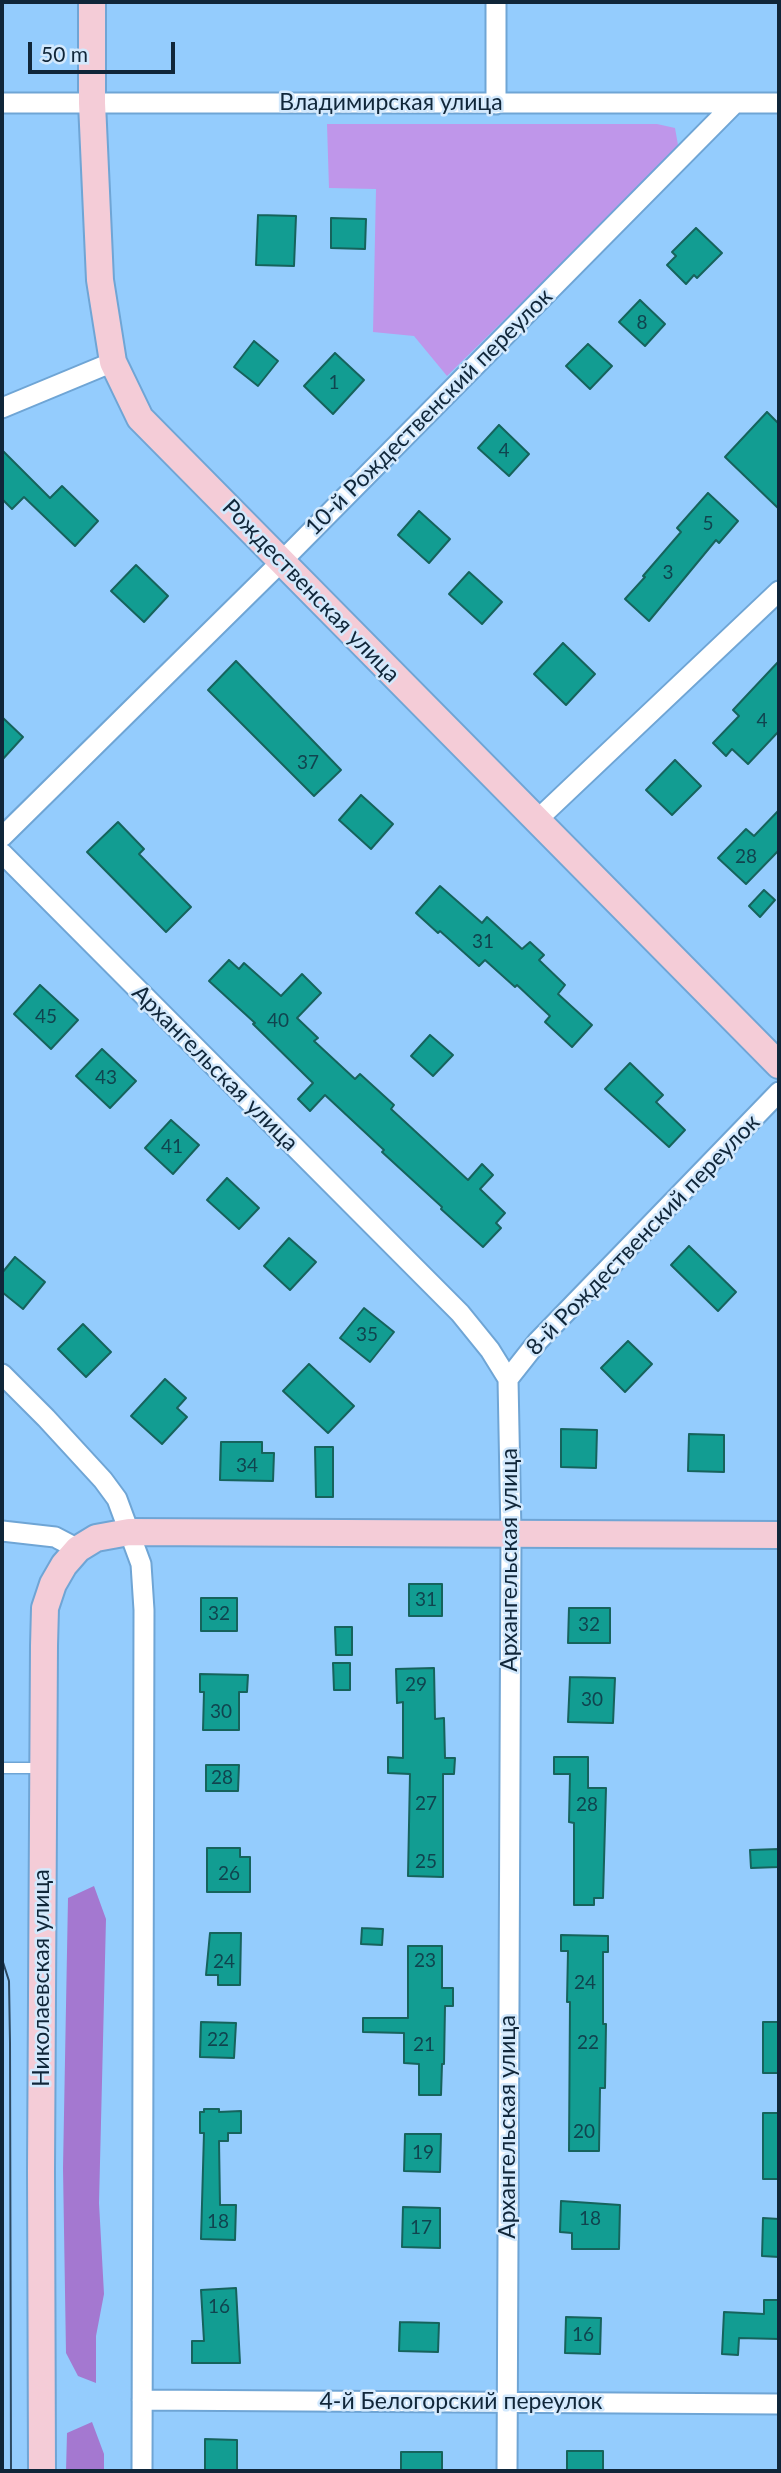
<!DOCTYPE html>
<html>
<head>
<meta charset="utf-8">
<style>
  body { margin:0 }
  #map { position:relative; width:781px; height:2473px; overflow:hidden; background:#94ccfd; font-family:Lato,sans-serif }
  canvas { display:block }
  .frame { position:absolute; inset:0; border:4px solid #102639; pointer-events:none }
  .scale { position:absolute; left:28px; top:42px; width:147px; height:32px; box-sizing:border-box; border:4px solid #102639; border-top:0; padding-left:9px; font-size:21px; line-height:24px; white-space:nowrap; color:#102639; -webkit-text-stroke:5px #d3e9fd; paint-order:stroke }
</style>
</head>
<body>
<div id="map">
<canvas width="781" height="2473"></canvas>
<div class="frame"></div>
<div class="scale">50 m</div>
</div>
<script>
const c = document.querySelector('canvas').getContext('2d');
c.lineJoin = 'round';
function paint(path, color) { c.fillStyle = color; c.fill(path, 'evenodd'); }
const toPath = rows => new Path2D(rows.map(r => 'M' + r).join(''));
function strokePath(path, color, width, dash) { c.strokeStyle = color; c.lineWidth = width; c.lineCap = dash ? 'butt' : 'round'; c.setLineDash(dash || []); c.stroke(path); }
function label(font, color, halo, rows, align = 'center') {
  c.font = font + ' Lato,sans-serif'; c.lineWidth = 5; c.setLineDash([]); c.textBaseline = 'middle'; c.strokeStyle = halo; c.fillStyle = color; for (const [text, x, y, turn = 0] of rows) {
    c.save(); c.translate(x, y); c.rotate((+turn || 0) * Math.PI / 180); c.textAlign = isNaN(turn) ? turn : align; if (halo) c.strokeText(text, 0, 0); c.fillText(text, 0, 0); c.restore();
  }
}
const green = toPath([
  [327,124,657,124,675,128,678,145,663,164,447,376,414,336,373,332,376,189,329,188]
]);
const forest = toPath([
  [94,1886,106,1919,99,2203,104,2294,96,2336,96,2383,78,2376,66,2353,63,2168,68,1898],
  [92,2422,104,2454,104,2471,66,2471,67,2433]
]);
const building = toPath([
  [258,215,296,216,294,266,256,265,258,215],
  [331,218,366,219,365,249,331,248,331,218],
  [696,228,722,253,697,278,694,275,686,284,667,265,676,256,672,252,696,228],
  [640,300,665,324,645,346,619,322,640,300],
  [254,341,278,361,258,386,234,367,254,341],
  [588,344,612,366,590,389,566,366,588,344],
  [335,353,364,380,333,414,304,386,335,353],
  [767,412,779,424,779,509,725,457,767,412],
  [499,425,529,454,509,476,478,448,499,425],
  [2,450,50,498,62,486,98,521,75,546,24,497,12,509,2,499,2,450],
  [708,493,738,521,719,543,716,540,649,621,625,599,645,577,643,576,681,532,677,528,708,493],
  [419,511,450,539,429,563,398,535,419,511],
  [136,565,168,596,144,622,111,591,136,565],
  [469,572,502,602,482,624,449,594,469,572],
  [563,643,595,674,566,705,534,674,563,643],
  [236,661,341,770,314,796,208,690,236,661],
  [779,661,779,731,748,764,732,749,726,756,713,743,739,716,733,710,779,661],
  [2,717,23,737,2,760,2,717],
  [675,760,701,786,672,815,646,790,675,760],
  [361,795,393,824,371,849,339,820,361,795],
  [779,810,779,850,746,884,718,858,746,829,754,836,779,810],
  [118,822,144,849,139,854,191,907,166,932,87,852,118,822],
  [440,886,482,923,487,917,522,949,530,942,544,955,539,960,565,985,558,994,592,1025,572,1047,545,1022,550,1016,517,985,515,987,485,960,479,966,440,931,438,933,416,913,440,886],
  [764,890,775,900,760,917,749,906,764,890],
  [229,960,239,969,244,963,281,996,302,974,321,993,297,1018,318,1038,314,1041,355,1079,360,1074,394,1105,391,1109,468,1180,482,1164,493,1175,480,1189,505,1213,496,1223,501,1228,483,1247,441,1209,442,1207,382,1152,384,1150,325,1095,310,1111,298,1099,313,1083,253,1024,255,1023,209,981,229,960],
  [40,985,78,1020,51,1049,14,1014,40,985],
  [430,1035,453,1055,433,1076,411,1056,430,1035],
  [102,1049,136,1081,110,1108,76,1076,102,1049],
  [630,1063,663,1095,656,1102,685,1130,669,1147,605,1089,630,1063],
  [171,1120,199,1145,173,1174,145,1148,171,1120],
  [227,1178,259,1208,239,1229,207,1200,227,1178],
  [289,1238,316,1262,290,1290,264,1266,289,1238],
  [689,1246,736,1292,718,1311,671,1265,689,1246],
  [15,1257,45,1282,23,1309,2,1292,2,1273,15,1257],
  [364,1308,394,1332,370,1362,340,1338,364,1308],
  [83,1324,111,1352,86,1377,58,1349,83,1324],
  [628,1341,652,1364,625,1392,601,1368,628,1341],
  [309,1364,354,1406,328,1433,283,1391,309,1364],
  [165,1379,186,1398,177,1408,187,1417,162,1444,131,1416,165,1379],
  [561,1429,597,1430,596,1468,561,1467,561,1429],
  [689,1434,724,1435,724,1472,688,1471,689,1434],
  [221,1442,262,1442,262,1453,274,1453,273,1481,220,1480,221,1442],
  [315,1447,333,1447,333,1497,316,1497,315,1447],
  [409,1584,442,1584,442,1616,409,1616,409,1584],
  [201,1598,237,1598,237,1631,201,1631,201,1598],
  [569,1608,610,1608,610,1643,568,1643,569,1608],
  [335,1627,352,1627,352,1655,336,1655,335,1627],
  [333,1663,350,1663,350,1690,334,1690,333,1663],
  [434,1668,435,1719,444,1718,445,1758,455,1758,454,1774,443,1774,443,1877,408,1876,410,1774,388,1773,388,1757,403,1758,403,1702,397,1703,396,1669,434,1668],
  [200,1674,248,1675,247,1692,239,1692,239,1730,203,1730,204,1692,200,1692,200,1674],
  [570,1677,615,1678,613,1723,568,1722,570,1677],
  [554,1757,588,1757,588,1788,606,1788,603,1898,594,1898,594,1905,574,1905,574,1823,569,1822,570,1774,554,1774,554,1757],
  [206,1765,239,1765,238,1791,206,1791,206,1765],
  [207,1848,240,1848,240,1857,250,1857,250,1892,207,1892,207,1848],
  [779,1849,779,1867,751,1868,750,1850,779,1849],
  [362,1928,383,1929,382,1945,361,1944,362,1928],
  [210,1933,241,1933,240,1985,218,1985,218,1975,206,1975,210,1933],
  [561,1935,608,1936,608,1952,603,1952,603,2024,606,2024,605,2088,600,2088,599,2151,569,2151,570,2002,567,2002,568,1951,561,1951,561,1935],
  [408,1946,442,1946,442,1988,453,1988,453,2006,445,2006,444,2064,442,2064,441,2095,419,2095,419,2064,404,2063,404,2033,363,2032,363,2018,408,2018,408,1946],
  [201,2022,236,2023,234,2058,200,2057,201,2022],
  [763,2022,779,2022,779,2073,763,2073,763,2022],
  [204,2109,219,2109,219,2112,241,2111,241,2133,228,2133,228,2141,219,2141,220,2205,236,2205,235,2240,201,2239,204,2133,200,2133,200,2112,204,2112,204,2109],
  [763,2113,779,2113,779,2179,763,2179,763,2113],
  [405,2134,441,2134,440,2172,404,2171,405,2134],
  [561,2201,620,2205,619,2249,572,2249,572,2233,560,2232,561,2201],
  [403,2207,440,2208,440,2248,402,2247,403,2207],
  [763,2218,779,2219,779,2257,762,2256,763,2218],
  [236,2288,240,2363,192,2363,192,2341,204,2341,201,2290,236,2288],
  [764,2300,779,2300,779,2339,739,2338,738,2355,722,2354,724,2312,764,2314,764,2300],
  [566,2317,601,2318,600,2354,565,2353,566,2317],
  [400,2322,439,2323,438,2352,399,2351,400,2322],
  [205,2439,237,2440,237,2471,205,2471,205,2439],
  [567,2451,603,2451,603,2471,567,2471,567,2451],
  [401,2452,442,2452,442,2471,401,2471,401,2452]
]);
const lane = toPath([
  [2,1768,43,1768]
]);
const street = toPath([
  [2,103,779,103],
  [496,104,496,2],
  [2,408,113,362],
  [536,821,779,591],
  [2,837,282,561,735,103],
  [2,853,460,1313,490,1350,508,1379,511,1534,507,2471],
  [2,1374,46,1418,103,1480,117,1499,141,1564,144,1610,142,2471],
  [508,1379,538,1341,779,1092],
  [2,1531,55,1537,78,1549],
  [142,2400,779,2404]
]);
const secondary = toPath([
  [92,2,92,103,100,280,113,362,140,418,779,1065],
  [42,2471,41,2170,44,1646,45,1608,53,1584,64,1565,78,1549,96,1538,129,1532,779,1535]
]);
const tram = toPath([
  [2,1959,9,1981,10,2043,11,2471]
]);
const numberNames = [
  ["8",642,323],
  ["1",334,383],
  ["4",504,451],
  ["5",708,524],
  ["3",668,573],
  ["4",762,721],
  ["37",308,763],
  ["28",746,857],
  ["31",483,942],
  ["45",46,1017],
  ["40",278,1021],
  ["43",106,1078],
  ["41",172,1147],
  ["35",367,1335],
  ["34",247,1466],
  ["31",426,1600],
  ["32",219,1614],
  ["32",589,1625],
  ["29",416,1685],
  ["30",592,1700],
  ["30",221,1712],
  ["28",222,1778],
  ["27",426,1804],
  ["28",587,1805],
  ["25",426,1862],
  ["26",229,1874],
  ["23",425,1961],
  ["24",224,1962],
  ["24",585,1983],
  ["22",218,2040],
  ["22",588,2043],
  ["21",424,2045],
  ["20",584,2132],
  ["19",423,2153],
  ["18",590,2219],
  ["18",218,2222],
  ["17",421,2228],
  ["16",219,2307],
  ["16",583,2335]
];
const streetNames = [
  ["Владимирская улица",391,103],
  ["10-й Рождественский переулок",429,412,-45],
  ["Рождественская улица",311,591,46],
  ["Архангельская улица",215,1068,45],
  ["8-й Рождественский переулок",643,1235,-46],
  ["Архангельская улица",510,1560,-90],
  ["Николаевская улица",42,1978,-90],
  ["Архангельская улица",508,2127,-90],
  ["4-й Белогорский переулок",461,2402]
];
paint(green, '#bf96ea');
paint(forest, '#a478d0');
paint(building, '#129d92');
strokePath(building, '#16635c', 2);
strokePath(lane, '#6fa5d5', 13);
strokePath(street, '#6fa5d5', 23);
strokePath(secondary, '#6fa5d5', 30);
strokePath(lane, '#fff', 10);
strokePath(street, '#fff', 19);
strokePath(secondary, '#f4ccd7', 26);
strokePath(tram, '#2b4861', 2);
label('19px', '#10444f', null, numberNames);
label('23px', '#102639', '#d3e9fd', streetNames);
</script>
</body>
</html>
